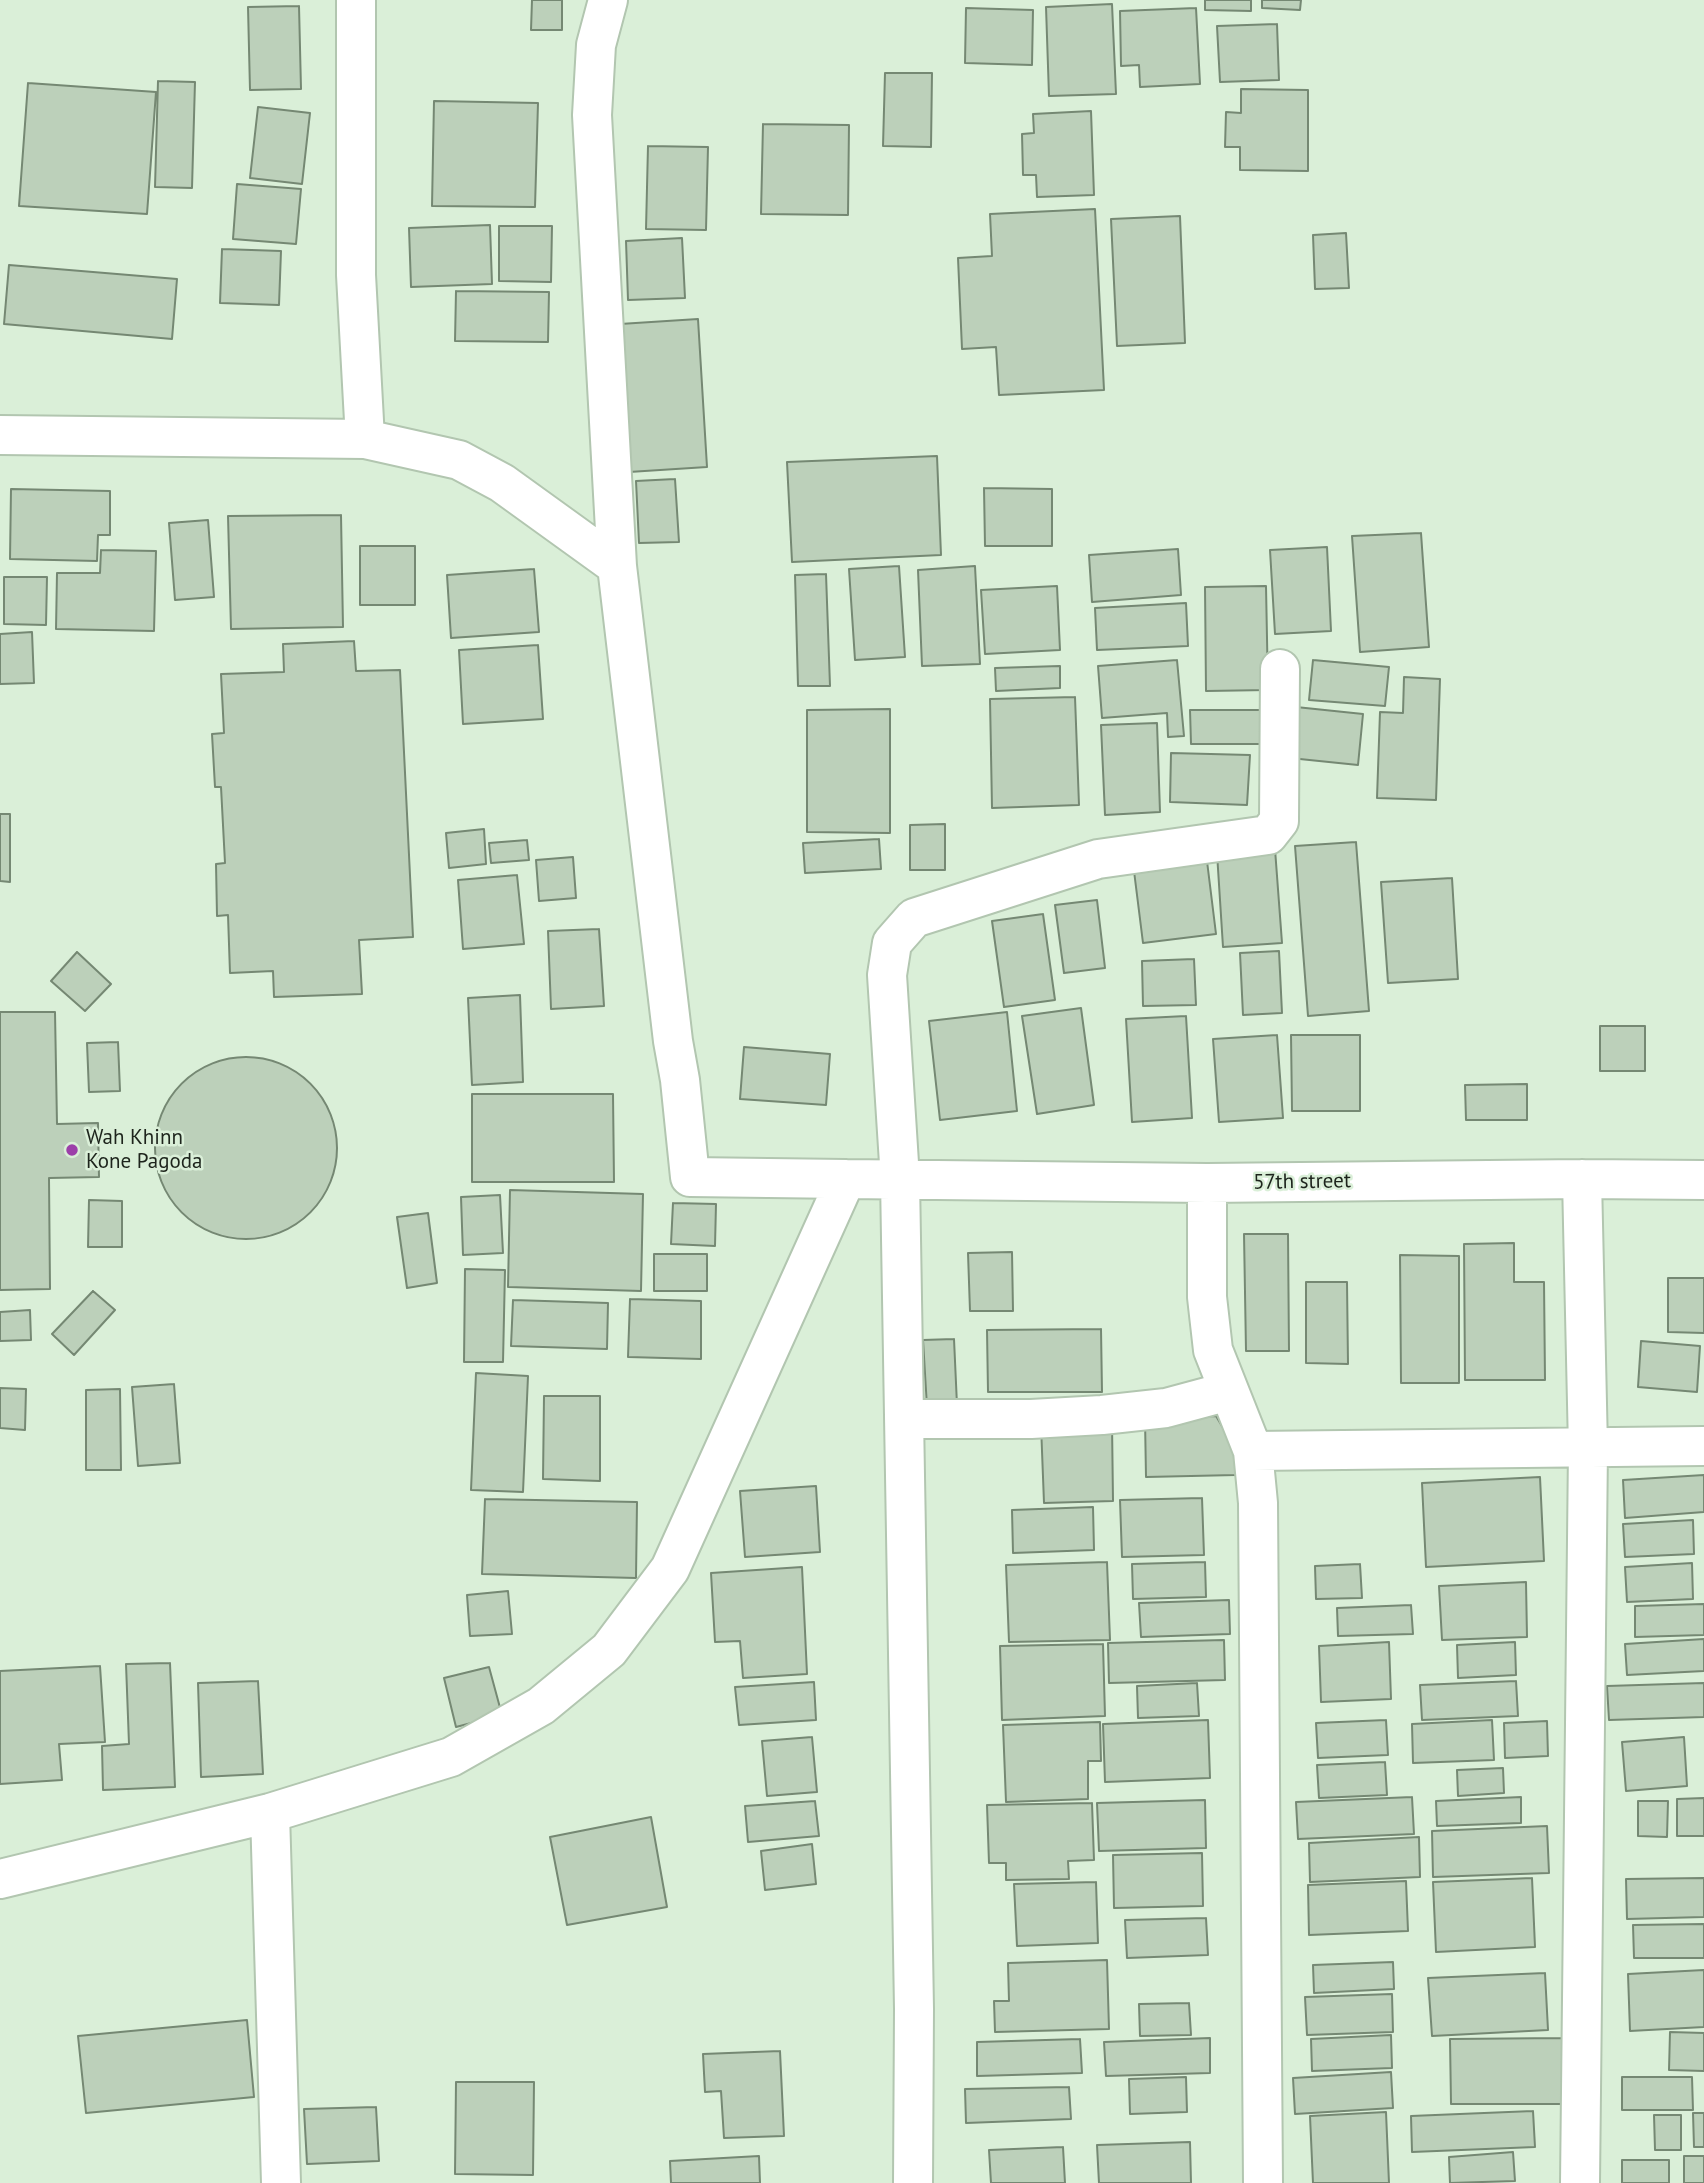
<!DOCTYPE html>
<html>
<head>
<meta charset="utf-8">
<style>
  body { margin:0 }
  canvas { display:block; background:#daefd8 }
</style>
</head>
<body>
<canvas width="1704" height="2183"></canvas>
<script>
const c = document.querySelector('canvas').getContext('2d');
c.lineJoin = 'round';
function paint(path, color) { c.fillStyle = color; c.fill(path, 'evenodd'); }
const toPath = rows => new Path2D(rows.map(r => 'M' + r).join(''));
function strokePath(path, color, width, dash) { c.strokeStyle = color; c.lineWidth = width; c.lineCap = dash ? 'butt' : 'round'; c.setLineDash(dash || []); c.stroke(path); }
function label(font, color, halo, rows, align = 'center') {
  c.font = font + ' "PT Sans",sans-serif'; c.lineWidth = 5; c.setLineDash([]); c.textBaseline = 'middle'; c.strokeStyle = halo; c.fillStyle = color; for (const [text, x, y, turn = 0] of rows) {
    c.save(); c.translate(x, y); c.rotate((+turn || 0) * Math.PI / 180); c.textAlign = isNaN(turn) ? turn : align; if (halo) c.strokeText(text, 0, 0); c.fillText(text, 0, 0); c.restore();
  }
}
const building = toPath([
  [532,0,562,0,562,30,531,30,532,0],
  [1205,0,1251,0,1251,11,1205,10,1205,0],
  [1262,0,1301,0,1300,10,1262,8,1262,0],
  [1112,4,1116,94,1049,96,1046,7,1112,4],
  [299,6,301,89,250,90,248,7,299,6],
  [966,8,1033,10,1032,65,965,63,966,8],
  [1196,8,1200,84,1140,87,1139,65,1121,66,1120,11,1196,8],
  [1277,24,1279,80,1220,82,1217,26,1277,24],
  [885,73,932,73,931,147,883,146,885,73],
  [158,81,195,82,192,188,155,187,158,81],
  [28,83,156,92,147,214,19,206,28,83],
  [1241,89,1308,90,1308,171,1240,170,1240,147,1225,147,1226,112,1241,113,1241,89],
  [434,101,538,103,535,207,432,206,434,101],
  [258,107,310,113,302,184,250,178,258,107],
  [1091,111,1094,195,1037,197,1036,175,1023,175,1022,134,1034,133,1033,114,1091,111],
  [763,124,849,125,848,215,761,214,763,124],
  [648,146,708,147,706,230,646,229,648,146],
  [237,184,301,189,296,244,233,239,237,184],
  [1095,209,1104,390,999,395,996,347,962,349,958,258,992,256,990,214,1095,209],
  [1180,216,1185,343,1117,346,1111,219,1180,216],
  [490,225,492,284,411,287,409,228,490,225],
  [499,226,552,226,551,282,499,281,499,226],
  [1346,233,1349,288,1315,289,1313,235,1346,233],
  [682,238,685,298,628,300,626,241,682,238],
  [222,249,281,251,279,305,220,303,222,249],
  [9,265,177,279,172,339,4,324,9,265],
  [456,291,549,292,548,342,455,341,456,291],
  [698,319,707,467,629,472,620,324,698,319],
  [937,456,941,555,792,562,787,462,937,456],
  [675,479,679,542,639,543,636,481,675,479],
  [984,488,1052,489,1052,546,985,546,984,488],
  [11,489,110,491,110,535,98,535,97,561,10,559,11,489],
  [341,515,343,627,231,629,228,516,341,515],
  [208,520,214,597,175,600,169,523,208,520],
  [1421,533,1429,647,1360,652,1352,536,1421,533],
  [360,546,415,546,415,605,360,605,360,546],
  [1327,547,1331,631,1275,634,1270,550,1327,547],
  [1178,549,1181,595,1092,602,1089,555,1178,549],
  [101,550,156,551,154,631,56,629,57,573,100,573,101,550],
  [899,566,905,657,855,660,849,569,899,566],
  [975,566,980,664,922,666,918,570,975,566],
  [534,569,539,632,451,638,447,575,534,569],
  [826,574,830,686,798,686,795,575,826,574],
  [4,577,47,577,46,625,4,624,4,577],
  [1057,586,1060,650,985,654,981,590,1057,586],
  [1266,586,1268,690,1206,691,1205,587,1266,586],
  [1186,603,1188,646,1097,650,1095,608,1186,603],
  [32,632,34,683,0,684,0,634,32,632],
  [354,641,356,671,400,670,413,937,359,940,362,994,274,997,273,971,230,973,228,915,217,916,216,864,225,863,221,787,215,787,212,734,224,733,221,674,284,672,283,644,354,641],
  [538,645,543,719,463,724,459,650,538,645],
  [1177,660,1184,736,1168,737,1167,713,1102,718,1098,666,1177,660],
  [1313,660,1389,667,1385,706,1309,700,1313,660],
  [1060,666,1060,688,996,691,995,668,1060,666],
  [1404,677,1440,679,1436,800,1377,798,1380,712,1403,713,1404,677],
  [1075,697,1079,805,992,808,990,699,1075,697],
  [1296,707,1363,714,1358,765,1290,758,1296,707],
  [890,709,890,833,807,832,807,710,890,709],
  [1190,710,1265,710,1264,744,1191,744,1190,710],
  [1157,723,1160,812,1105,815,1101,725,1157,723],
  [1171,753,1250,755,1247,805,1170,802,1171,753],
  [0,814,10,814,10,882,0,881,0,814],
  [945,824,945,870,910,870,910,825,945,824],
  [484,829,486,864,449,868,446,833,484,829],
  [879,839,881,869,805,873,803,843,879,839],
  [527,840,529,860,491,863,489,843,527,840],
  [1356,842,1369,1011,1308,1016,1295,846,1356,842],
  [1275,849,1282,943,1223,947,1217,853,1275,849],
  [1206,853,1216,934,1143,943,1133,863,1206,853],
  [573,857,576,898,539,901,536,860,573,857],
  [517,875,524,944,463,949,458,880,517,875],
  [1452,878,1458,979,1388,983,1381,882,1452,878],
  [1097,900,1105,968,1064,973,1055,905,1097,900],
  [1043,914,1055,1000,1004,1007,992,921,1043,914],
  [599,929,604,1006,551,1009,548,931,599,929],
  [1279,951,1282,1013,1243,1015,1240,953,1279,951],
  [77,952,111,984,85,1011,51,981,77,952],
  [1194,959,1196,1005,1143,1006,1142,961,1194,959],
  [520,995,523,1082,472,1085,468,998,520,995],
  [1081,1008,1094,1105,1037,1114,1022,1016,1081,1008],
  [0,1012,55,1012,57,1124,98,1123,99,1177,49,1178,50,1289,0,1290,0,1012],
  [1007,1012,1017,1111,940,1120,929,1021,1007,1012],
  [1186,1016,1192,1118,1132,1122,1126,1019,1186,1016],
  [1600,1026,1645,1026,1645,1071,1600,1071,1600,1026],
  [1277,1035,1283,1118,1219,1122,1213,1039,1277,1035],
  [1291,1035,1360,1035,1360,1111,1292,1111,1291,1035],
  [118,1042,120,1091,89,1092,87,1043,118,1042],
  [744,1047,830,1054,826,1105,740,1099,744,1047],
  '155 1148a91 91 0 1 1 182 0a91 91 0 1 1-182 0Z',
  [1527,1084,1527,1120,1466,1120,1465,1085,1527,1084],
  [472,1094,613,1094,614,1182,472,1182,472,1094],
  [510,1190,643,1194,641,1291,508,1287,510,1190],
  [500,1195,503,1253,463,1255,461,1197,500,1195],
  [89,1200,122,1201,122,1247,88,1247,89,1200],
  [673,1203,716,1204,715,1246,671,1244,673,1203],
  [428,1213,437,1283,407,1288,397,1217,428,1213],
  [1244,1234,1288,1234,1289,1351,1246,1351,1244,1234],
  [1514,1243,1514,1282,1544,1282,1545,1380,1465,1380,1464,1244,1514,1243],
  [1012,1252,1013,1311,970,1311,968,1253,1012,1252],
  [654,1254,707,1254,707,1291,654,1291,654,1254],
  [1400,1255,1459,1256,1459,1383,1401,1383,1400,1255],
  [465,1269,505,1270,503,1362,464,1362,465,1269],
  [1668,1278,1704,1278,1704,1333,1668,1332,1668,1278],
  [1306,1282,1347,1282,1348,1364,1306,1363,1306,1282],
  [93,1291,115,1310,74,1355,52,1334,93,1291],
  [630,1299,701,1301,701,1359,628,1357,630,1299],
  [513,1300,608,1303,607,1349,511,1346,513,1300],
  [30,1310,31,1340,0,1341,0,1312,30,1310],
  [1101,1329,1102,1392,988,1392,987,1330,1101,1329],
  [954,1339,957,1405,927,1407,923,1340,954,1339],
  [1641,1341,1700,1346,1697,1392,1638,1387,1641,1341],
  [476,1373,528,1376,523,1492,471,1490,476,1373],
  [174,1384,180,1463,138,1466,132,1387,174,1384],
  [0,1388,26,1389,25,1430,0,1428,0,1388],
  [120,1389,121,1470,86,1470,86,1390,120,1389],
  [544,1396,600,1396,600,1481,543,1479,544,1396],
  [1216,1416,1235,1448,1236,1475,1146,1477,1145,1419,1216,1416],
  [1112,1423,1113,1501,1044,1503,1041,1425,1112,1423],
  [1704,1475,1704,1512,1625,1518,1623,1480,1704,1475],
  [1540,1477,1544,1561,1426,1567,1422,1483,1540,1477],
  [816,1486,820,1552,745,1557,740,1491,816,1486],
  [1202,1498,1204,1555,1122,1557,1120,1500,1202,1498],
  [485,1499,637,1502,636,1578,482,1574,485,1499],
  [1093,1507,1094,1550,1013,1553,1012,1510,1093,1507],
  [1693,1520,1694,1554,1625,1557,1623,1524,1693,1520],
  [1107,1562,1110,1640,1009,1642,1006,1565,1107,1562],
  [1205,1562,1206,1597,1133,1599,1132,1564,1205,1562],
  [1692,1563,1693,1599,1627,1602,1625,1567,1692,1563],
  [1360,1564,1362,1598,1316,1599,1315,1566,1360,1564],
  [802,1567,807,1674,743,1678,740,1641,715,1642,711,1573,802,1567],
  [1526,1582,1527,1637,1442,1640,1439,1586,1526,1582],
  [508,1591,512,1634,470,1636,467,1595,508,1591],
  [1229,1600,1230,1634,1141,1637,1139,1603,1229,1600],
  [1704,1604,1704,1635,1635,1637,1635,1606,1704,1604],
  [1411,1605,1413,1634,1338,1636,1337,1608,1411,1605],
  [1704,1639,1704,1671,1627,1675,1625,1644,1704,1639],
  [1224,1640,1225,1680,1109,1683,1108,1643,1224,1640],
  [1389,1642,1391,1699,1321,1702,1319,1646,1389,1642],
  [1515,1642,1516,1675,1458,1678,1457,1645,1515,1642],
  [1103,1644,1105,1716,1002,1720,1000,1646,1103,1644],
  [170,1663,175,1787,103,1790,102,1746,129,1744,126,1664,170,1663],
  [100,1666,105,1742,59,1744,62,1780,0,1784,0,1671,100,1666],
  [489,1667,502,1715,456,1727,444,1678,489,1667],
  [258,1681,263,1774,201,1777,198,1683,258,1681],
  [1516,1681,1518,1716,1422,1720,1420,1685,1516,1681],
  [814,1682,816,1720,739,1725,735,1687,814,1682],
  [1197,1683,1199,1716,1138,1718,1137,1686,1197,1683],
  [1704,1683,1704,1717,1609,1720,1607,1686,1704,1683],
  [1208,1720,1210,1778,1105,1782,1103,1724,1208,1720],
  [1386,1720,1388,1755,1318,1758,1316,1723,1386,1720],
  [1492,1720,1494,1760,1413,1763,1412,1724,1492,1720],
  [1547,1721,1548,1756,1505,1758,1504,1723,1547,1721],
  [1100,1722,1101,1761,1088,1761,1088,1799,1006,1802,1003,1725,1100,1722],
  [812,1737,817,1792,767,1796,762,1741,812,1737],
  [1684,1737,1687,1786,1626,1791,1622,1742,1684,1737],
  [1385,1762,1387,1795,1319,1798,1317,1765,1385,1762],
  [1503,1768,1504,1793,1458,1796,1457,1770,1503,1768],
  [1412,1797,1414,1834,1298,1839,1296,1802,1412,1797],
  [1521,1797,1521,1823,1437,1826,1436,1801,1521,1797],
  [1704,1798,1704,1836,1677,1836,1677,1799,1704,1798],
  [1205,1800,1206,1848,1099,1851,1097,1803,1205,1800],
  [815,1801,819,1836,748,1842,745,1806,815,1801],
  [1638,1801,1668,1801,1667,1837,1638,1836,1638,1801],
  [1092,1803,1094,1860,1068,1861,1069,1879,1006,1880,1006,1863,989,1863,987,1805,1092,1803],
  [651,1817,667,1907,567,1925,550,1837,651,1817],
  [1547,1826,1549,1873,1433,1877,1432,1831,1547,1826],
  [1419,1837,1420,1877,1310,1882,1309,1843,1419,1837],
  [812,1844,816,1884,765,1890,761,1851,812,1844],
  [1202,1853,1203,1906,1114,1908,1113,1855,1202,1853],
  [1532,1878,1535,1947,1436,1952,1433,1882,1532,1878],
  [1704,1878,1704,1917,1627,1919,1626,1879,1704,1878],
  [1406,1881,1408,1931,1309,1935,1308,1885,1406,1881],
  [1096,1882,1098,1943,1017,1946,1014,1884,1096,1882],
  [1206,1918,1208,1955,1127,1958,1125,1920,1206,1918],
  [1704,1924,1704,1958,1634,1958,1633,1925,1704,1924],
  [1107,1960,1109,2029,995,2032,994,2001,1009,2001,1008,1963,1107,1960],
  [1393,1962,1394,1989,1314,1993,1313,1965,1393,1962],
  [1704,1970,1704,2027,1630,2031,1628,1974,1704,1970],
  [1545,1973,1548,2030,1432,2036,1428,1978,1545,1973],
  [1392,1994,1393,2032,1307,2035,1305,1997,1392,1994],
  [1189,2003,1191,2035,1140,2036,1139,2004,1189,2003],
  [247,2020,254,2097,86,2113,78,2036,247,2020],
  [1670,2032,1704,2033,1704,2071,1669,2070,1670,2032],
  [1391,2035,1392,2068,1312,2071,1311,2039,1391,2035],
  [1210,2038,1210,2073,1106,2076,1104,2042,1210,2038],
  [1563,2038,1564,2104,1451,2104,1450,2039,1563,2038],
  [1080,2039,1082,2073,977,2076,977,2042,1080,2039],
  [780,2051,784,2136,724,2138,721,2091,705,2092,703,2054,780,2051],
  [1391,2072,1393,2108,1295,2114,1293,2078,1391,2072],
  [1186,2077,1187,2112,1130,2114,1129,2079,1186,2077],
  [1622,2077,1692,2077,1693,2110,1622,2110,1622,2077],
  [456,2082,534,2082,533,2175,455,2174,456,2082],
  [1069,2087,1071,2119,966,2123,965,2089,1069,2087],
  [376,2107,379,2161,307,2164,304,2109,376,2107],
  [1533,2111,1535,2147,1412,2152,1411,2116,1533,2111],
  [1386,2112,1389,2183,1313,2183,1310,2116,1386,2112],
  [1693,2113,1704,2113,1704,2147,1694,2147,1693,2113],
  [1654,2115,1681,2115,1681,2150,1655,2150,1654,2115],
  [1190,2142,1191,2183,1099,2183,1097,2145,1190,2142],
  [1063,2147,1065,2183,991,2183,989,2150,1063,2147],
  [1513,2152,1515,2181,1450,2183,1449,2157,1513,2152],
  [759,2156,760,2183,671,2183,670,2161,759,2156],
  [1684,2156,1704,2156,1704,2183,1684,2183,1684,2156],
  [1622,2160,1669,2160,1669,2183,1622,2183,1622,2160]
]);
const minor = toPath([
  [356,0,356,275,365,439,459,460,502,483,617,566,673,1041,680,1080,690,1177,846,1179],
  [608,0,596,45,592,115,617,566],
  [0,435,365,439],
  [1207,1183,1207,1297,1213,1350,1253,1451,1258,1503,1263,2183],
  [905,1419,1031,1419,1102,1415,1166,1408,1229,1391],
  [1253,1451,1704,1446],
  [270,1813,281,2183],
  [0,1879,270,1813,451,1757,541,1706,609,1650,670,1569,846,1179,1207,1183,1582,1179,1704,1180],
  [913,2183,914,2009,900,1179,887,975,892,943,914,918,1098,859,1268,835,1279,821,1280,669],
  [1580,2183,1588,1448,1582,1179]
]);
const markers = [
  [72,1150,7,"#9c3fa9"]
];
const poiNames = [
  ["Wah Khinn",86,1138],
  ["Kone Pagoda",86,1162]
];
const streetNames = [
  ["57th street",1302,1182,-1]
];
paint(building, '#bcd0ba');
strokePath(building, '#758873', 2);
strokePath(minor, '#b2c6b0', 42);
strokePath(minor, '#fff', 38);
for (const [x, y, r, color] of markers) { const dot = new Path2D(); dot.arc(x, y, r, 0, 2 * Math.PI); c.fillStyle = color; c.fill(dot); strokePath(dot, '#daefd8', 2.5); }
label('21px', '#1d241c', '#daefd8', poiNames, 'left');
label('21px', '#1d241c', '#daefd8', streetNames);
</script>
</body>
</html>
